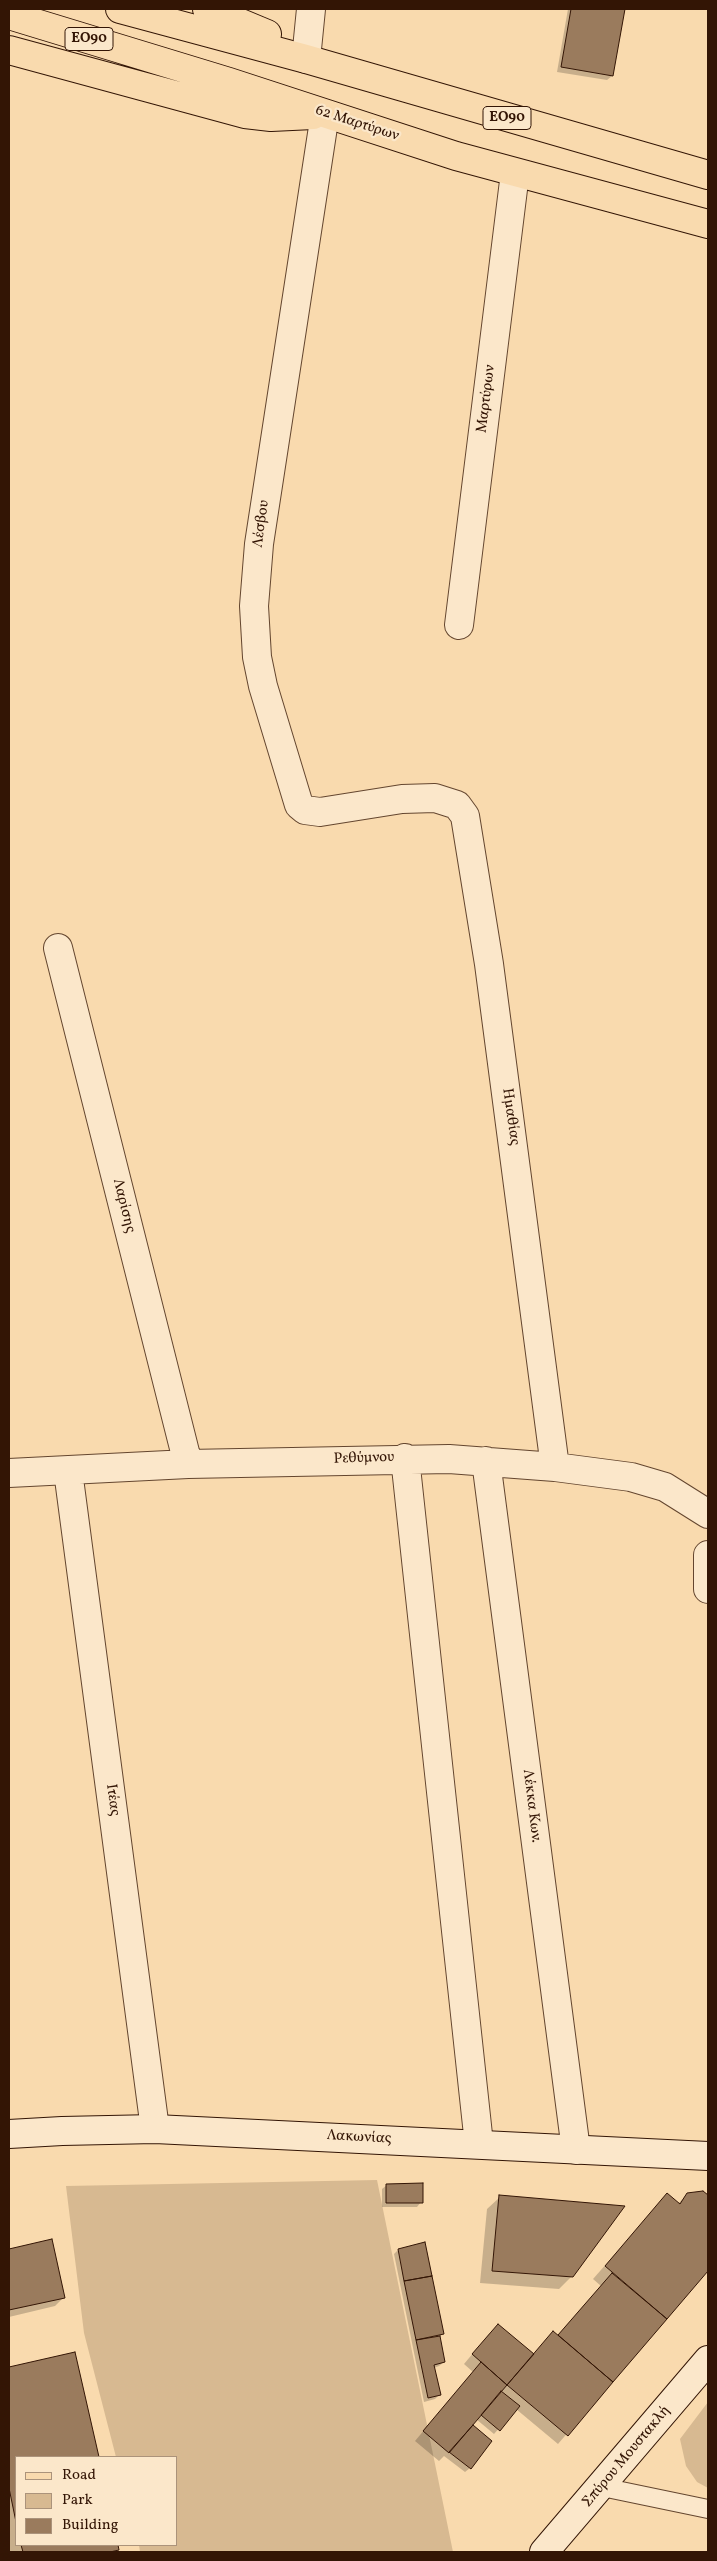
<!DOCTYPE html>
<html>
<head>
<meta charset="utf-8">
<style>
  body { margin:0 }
  #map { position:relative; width:717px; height:2561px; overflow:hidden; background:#f9daae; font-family:Vollkorn,serif }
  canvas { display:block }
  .frame { position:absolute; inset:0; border:10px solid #331505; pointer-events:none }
  .legend { position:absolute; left:15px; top:2456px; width:162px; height:90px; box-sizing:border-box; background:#fbe7ca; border:1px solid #ab937b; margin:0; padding:6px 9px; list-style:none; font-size:15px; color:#331505 }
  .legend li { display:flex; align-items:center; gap:10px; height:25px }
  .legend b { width:25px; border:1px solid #ab937b }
</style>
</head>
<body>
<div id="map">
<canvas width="717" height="2561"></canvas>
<div class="frame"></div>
<ul class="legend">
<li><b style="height:6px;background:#f9daae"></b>Road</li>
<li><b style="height:14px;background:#d7b991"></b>Park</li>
<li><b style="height:14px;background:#9a7b5d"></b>Building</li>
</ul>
</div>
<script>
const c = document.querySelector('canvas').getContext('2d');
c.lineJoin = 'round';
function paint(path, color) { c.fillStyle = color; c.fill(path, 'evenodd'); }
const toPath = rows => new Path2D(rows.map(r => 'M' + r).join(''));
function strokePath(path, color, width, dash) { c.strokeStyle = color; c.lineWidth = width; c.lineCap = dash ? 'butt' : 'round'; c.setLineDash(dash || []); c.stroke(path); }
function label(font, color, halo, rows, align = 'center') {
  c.font = font + ' Vollkorn,serif'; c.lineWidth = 4.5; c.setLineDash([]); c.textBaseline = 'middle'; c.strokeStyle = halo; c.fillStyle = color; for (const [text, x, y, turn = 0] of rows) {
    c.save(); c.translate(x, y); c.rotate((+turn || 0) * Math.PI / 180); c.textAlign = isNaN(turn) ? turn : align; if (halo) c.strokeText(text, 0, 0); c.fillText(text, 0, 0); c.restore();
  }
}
const green = toPath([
  [377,2180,453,2552,140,2552,139,2545,176,2545,176,2457,116,2457,84,2333,66,2186],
  [708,2402,708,2488,697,2482,686,2466,680,2439]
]);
const shadow = toPath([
  [568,9,624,9,612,76,607,80,557,72],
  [387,2185,421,2202,417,2207,382,2207,382,2189],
  [703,2192,708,2197,708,2269,558,2444,516,2409,494,2434,476,2419,467,2429,470,2468,465,2472,444,2456,439,2461,415,2441,473,2372,464,2364,489,2334,533,2355,558,2336,601,2286,593,2279,667,2195,678,2204,687,2194],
  [500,2197,572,2276,559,2289,480,2283,487,2209],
  [51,2241,64,2297,55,2306,9,2317,9,2250],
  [398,2250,442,2334,439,2338,444,2362,439,2366,434,2368,439,2395,435,2399,424,2402,394,2254],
  [74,2353,97,2457,16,2457,16,2545,117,2545,118,2550,116,2552,9,2552,9,2368]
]);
const building = toPath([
  [571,9,625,9,613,76,561,67,571,9],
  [423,2183,423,2203,386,2203,386,2184,423,2183],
  [703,2191,708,2195,708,2271,667,2319,605,2266,667,2193,680,2204,687,2193,703,2191],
  [499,2195,625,2206,573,2277,492,2271,499,2195],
  [52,2239,65,2298,9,2310,9,2249,52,2239],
  [425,2242,432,2276,404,2281,398,2249,425,2242],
  [612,2273,667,2319,613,2382,558,2335,612,2273],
  [432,2276,444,2334,416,2340,404,2281,432,2276],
  [498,2324,534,2354,507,2385,472,2354,498,2324],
  [553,2331,613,2382,568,2436,507,2385,553,2331],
  [440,2336,445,2362,434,2365,441,2395,428,2398,416,2340,440,2336],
  [75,2352,99,2457,16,2457,16,2522,9,2488,9,2367,75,2352],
  [481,2362,507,2385,449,2453,423,2431,481,2362],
  [501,2391,520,2406,500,2431,481,2415,501,2391],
  [473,2425,492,2441,471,2469,449,2452,473,2425],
  [21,2545,118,2545,119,2550,110,2552,23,2552,21,2545]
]);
const lane = toPath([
  [602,2487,708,2509]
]);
const street = toPath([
  [306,59,311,9],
  [325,114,259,544,254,606,257,657,263,686,299,805,305,810,320,812,402,799,435,798,457,805,465,816,489,964,555,1467],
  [459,625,515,173],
  [58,948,188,1464],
  [405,1458,479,2144],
  [486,1461,576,2150],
  [68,1471,155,2129],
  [9,1473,188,1464,449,1459,555,1467,631,1477,665,1487,708,1514],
  [708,1555,708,1589]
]);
const secondary = toPath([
  [9,2134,62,2131,155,2129,708,2156],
  [544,2552,708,2360]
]);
const primary = toPath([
  [120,9,306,59,708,175],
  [207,9,267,34],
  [9,15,229,82,456,156,708,224],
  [9,50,245,114,271,117,313,115]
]);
const shields = [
  [89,39,48],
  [507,118,48]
];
const shieldNames = [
  ["ΕΟ90",89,39],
  ["ΕΟ90",507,118]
];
const streetNames = [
  ["62 Μαρτύρων",357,124,18],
  ["Μαρτύρων",487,399,-83],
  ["Λέσβου",262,524,-82],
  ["Ημαθίας",510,1117,82],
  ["Λαρίσης",123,1206,76],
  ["Ρεθύμνου",364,1459,-2],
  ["Ιτέας",112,1800,82],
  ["Λέκκα Κων.",531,1806,83],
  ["Λακωνίας",359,2138,3],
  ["Σπύρου Μουστακλή",627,2457,-50]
];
paint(green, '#d7b991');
paint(shadow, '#0003');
paint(building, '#9a7b5d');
strokePath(building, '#331505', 1);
strokePath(lane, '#64462f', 20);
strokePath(street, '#64462f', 30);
strokePath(secondary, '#331505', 30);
strokePath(primary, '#331505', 30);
strokePath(lane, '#fbe7ca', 18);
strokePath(street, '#fbe7ca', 28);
strokePath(secondary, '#fbe7ca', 28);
strokePath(primary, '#f9daae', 28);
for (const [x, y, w] of shields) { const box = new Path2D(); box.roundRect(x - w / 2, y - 11.5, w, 23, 4); c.fillStyle = '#fbe7ca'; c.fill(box); strokePath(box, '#331505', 1); }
label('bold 14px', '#331505', null, shieldNames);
label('15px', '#331505', '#fbe7ca', streetNames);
</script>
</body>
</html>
